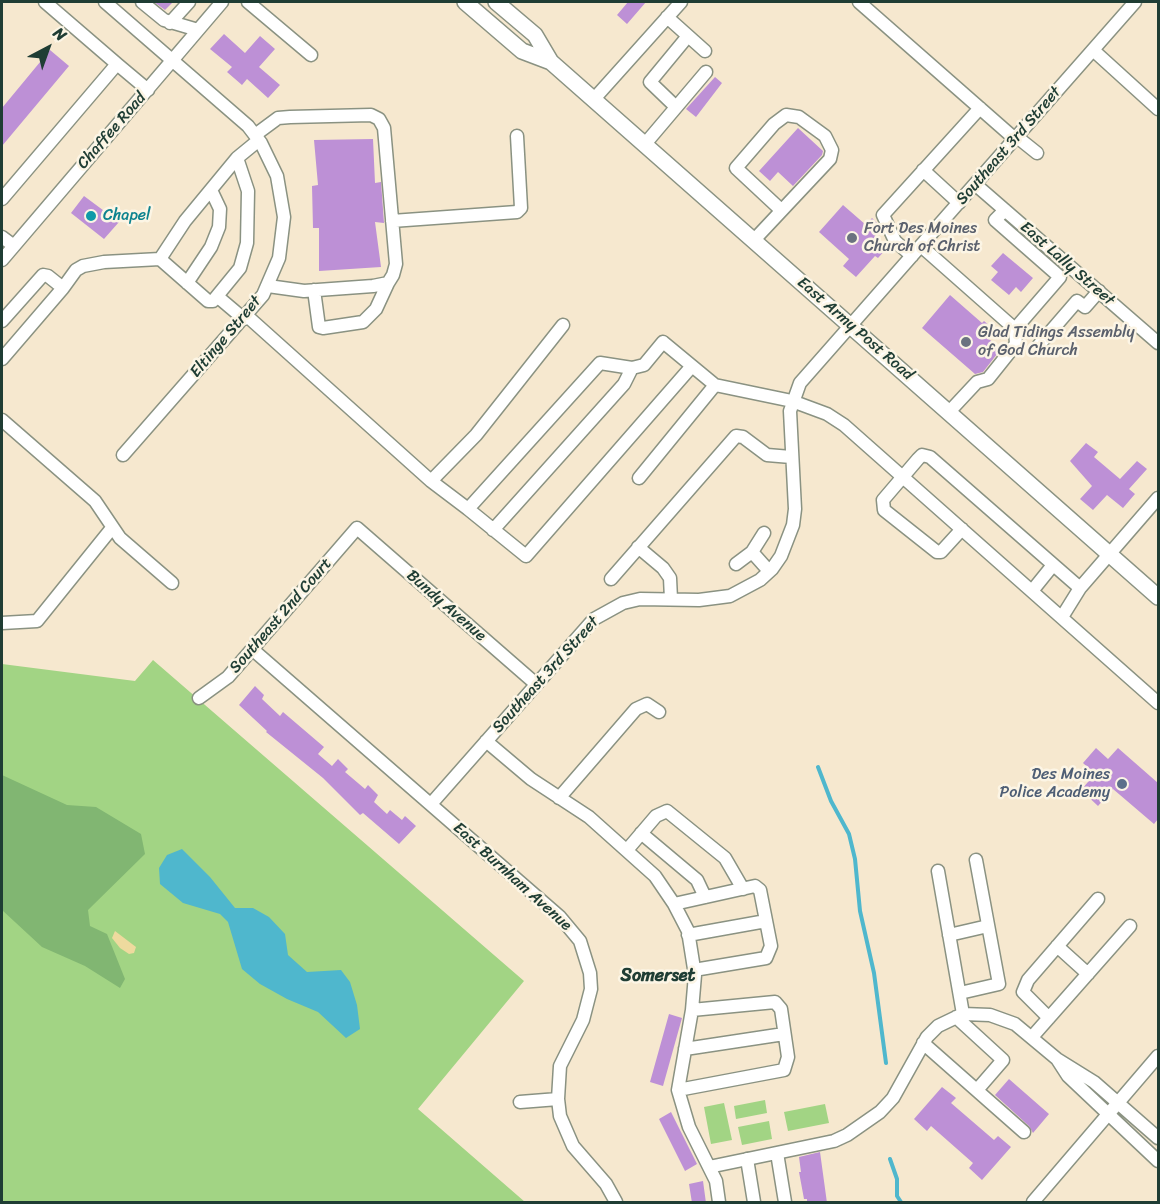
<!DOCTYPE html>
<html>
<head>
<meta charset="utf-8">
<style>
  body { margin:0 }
  #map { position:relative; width:1160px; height:1204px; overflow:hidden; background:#f6e8cf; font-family:Sriracha,sans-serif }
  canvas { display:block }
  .frame { position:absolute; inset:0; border:3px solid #1f3d34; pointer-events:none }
  .north { position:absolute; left:18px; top:18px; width:60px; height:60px; -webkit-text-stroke:4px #fcf5e5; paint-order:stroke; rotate:41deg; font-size:16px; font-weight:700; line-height:24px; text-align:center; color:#1f3d34 }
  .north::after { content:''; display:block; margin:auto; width:21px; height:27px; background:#1f3d34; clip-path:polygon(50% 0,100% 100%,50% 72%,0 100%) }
</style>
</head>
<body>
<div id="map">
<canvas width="1160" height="1204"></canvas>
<div class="frame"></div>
<div class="north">N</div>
</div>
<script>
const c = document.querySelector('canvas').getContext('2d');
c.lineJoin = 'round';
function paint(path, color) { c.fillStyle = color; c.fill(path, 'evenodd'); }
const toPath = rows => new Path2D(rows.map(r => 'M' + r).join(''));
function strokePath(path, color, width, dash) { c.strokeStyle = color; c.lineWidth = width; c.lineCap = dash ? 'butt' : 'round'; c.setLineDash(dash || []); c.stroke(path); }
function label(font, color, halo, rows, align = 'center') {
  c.font = font + ' Sriracha,sans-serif'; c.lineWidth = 5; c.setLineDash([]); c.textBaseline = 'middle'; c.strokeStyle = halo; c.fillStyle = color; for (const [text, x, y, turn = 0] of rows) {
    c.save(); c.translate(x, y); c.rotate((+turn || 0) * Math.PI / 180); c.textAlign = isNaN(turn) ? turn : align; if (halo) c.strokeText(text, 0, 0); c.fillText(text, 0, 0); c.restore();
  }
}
const green = toPath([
  [153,660,524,981,418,1109,525,1202,2,1202,2,664,135,681],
  [765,1100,767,1113,736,1119,734,1106],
  [724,1103,732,1140,711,1144,704,1107],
  [825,1104,829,1123,788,1131,784,1112],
  [769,1121,772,1139,742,1145,738,1127]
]);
const forest = toPath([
  [2,775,67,805,96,807,141,834,145,854,88,910,90,926,107,934,125,979,120,988,85,966,42,947,2,910]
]);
const sand = toPath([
  [115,931,136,947,134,953,129,954,120,948,112,938]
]);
const water = toPath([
  [182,849,210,877,235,908,253,908,269,917,285,934,288,955,307,972,341,970,350,982,357,1005,360,1029,346,1038,318,1012,287,999,260,984,242,969,228,922,220,914,183,903,160,884,159,868,167,855]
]);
const stream = toPath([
  [818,767,831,801,849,834,855,859,860,911,874,973,886,1063],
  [890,1159,897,1179,897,1196,901,1202]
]);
const building = toPath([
  [154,2,173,2,165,10],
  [628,2,646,2,627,24,617,15],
  [224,34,245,53,260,36,275,49,259,67,280,85,268,98,247,79,242,85,227,72,232,67,210,49],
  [50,50,69,66,2,146,2,108],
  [715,77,722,83,696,117,686,109],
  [798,128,823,151,822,155,793,186,778,172,770,181,759,171],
  [373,139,375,183,381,182,384,223,375,222,381,267,319,271,319,228,313,228,312,186,318,185,314,140],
  [84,196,119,222,104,239,71,213],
  [843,205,866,225,872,218,878,224,873,233,887,248,878,258,875,256,856,277,843,266,849,259,819,232],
  [1003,253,1033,278,1021,292,1016,287,1009,295,991,280,998,272,991,266],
  [950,295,982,323,984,321,991,327,984,335,1001,349,983,372,975,374,922,328],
  [1086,443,1098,452,1094,457,1120,479,1137,461,1147,469,1129,489,1135,494,1123,508,1107,495,1093,510,1080,499,1092,486,1070,461],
  [255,686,264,695,262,699,280,716,283,712,324,747,318,754,332,766,338,759,348,769,345,772,365,789,368,785,378,795,374,802,387,814,390,810,402,820,405,816,416,826,399,844,363,813,360,815,323,778,266,732,267,731,239,705],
  [1096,748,1108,759,1118,748,1158,783,1158,819,1154,824,1113,789,1098,806,1081,790,1095,774,1083,763],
  [669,1014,682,1018,663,1086,650,1082],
  [1009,1079,1049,1114,1033,1133,1029,1126,995,1095],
  [942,1087,956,1098,951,1103,994,1140,998,1136,1011,1147,982,1180,969,1168,973,1163,931,1126,927,1131,914,1119],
  [671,1112,697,1164,685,1171,659,1119],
  [820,1152,827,1203,807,1203,807,1199,804,1199,799,1172,801,1172,799,1157],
  [703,1181,706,1203,692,1203,689,1184]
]);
const minor = toPath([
  [105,2,248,126,261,143,277,176,284,217,279,258,263,295,123,455],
  [142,2,164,20,198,30],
  [248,2,311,55],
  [859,2,1015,139],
  [667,17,705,51],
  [170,23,189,2],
  [1093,50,1158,109],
  [117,64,148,90],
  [594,99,681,2],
  [676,107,650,82,688,36],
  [255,135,278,118,290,117,371,115,379,119,384,128,396,264,393,275,388,283,373,286,304,291,268,286],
  [1017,137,1037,153],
  [645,144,706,72],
  [237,158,259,140],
  [923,170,959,203],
  [976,185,1158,343],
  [2,199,117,64,45,2],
  [1005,210,995,220,1060,277,1015,329],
  [392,221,517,212,521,208,517,136],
  [2,237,14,246],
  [754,240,830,159,832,150,825,136,799,117,786,115,774,124,736,168,781,210],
  [921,246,1015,329,1016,344,988,379,977,382,949,412],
  [912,256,895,241,883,215,980,108],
  [2,260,222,2],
  [187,283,211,247,219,227,220,209,211,190],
  [63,288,76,270,83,266,104,262,160,259,208,301,213,301,240,268,247,243,248,191,237,158,185,221,160,259],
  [314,290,319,327,323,328,363,322,376,309,388,283],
  [218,297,244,319],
  [247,316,431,481,468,509,600,363,632,368,644,365,663,342,715,385,792,401,827,414,844,425,1158,703],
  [2,321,43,275,48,276,63,288,2,359],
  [1039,345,1077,301,1085,307,1099,291],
  [2,420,95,501,120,538,172,583],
  [639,478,715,385],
  [431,481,476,435,563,325],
  [468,509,526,556,692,366],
  [962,529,941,552,937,552,884,510,883,500,918,459,922,455,930,457,1080,588],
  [493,530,624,384,632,368],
  [764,533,752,552,769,571],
  [638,547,663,568,670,578,671,599],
  [736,564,752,552],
  [611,579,736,436,743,437,767,455,791,457],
  [1032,591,1053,565],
  [1062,617,1080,588,1158,498],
  [2,623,37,621,112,528],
  [252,649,560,917,580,941,590,973,591,989,583,1020,560,1066,558,1099,560,1116,573,1146,606,1184,616,1202],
  [199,698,228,677,357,528,536,684],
  [486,741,531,779,589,817,655,876,674,904,688,931,695,975,692,1010,678,1090,689,1127,716,1181,719,1202],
  [559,798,636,709,647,704,659,712],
  [431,804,594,619,623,603,640,599,699,600,730,596,760,580,772,569,781,556,793,525,795,509,790,411,800,383,1135,2],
  [641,833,697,880,705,897],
  [627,850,656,816,667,811,725,858,743,889],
  [938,871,963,1014],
  [674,904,755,886,760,890,771,946,766,958,694,970],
  [688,935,766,921],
  [949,935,988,926],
  [1057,946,1088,974],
  [960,993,999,984,976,860],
  [956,1017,1003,1060,977,1090],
  [1049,1018,1023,992,1028,980,1098,899],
  [1032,1037,1130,926],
  [923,1043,1024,1132],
  [685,1049,784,1034],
  [1057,1059,1068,1076,1158,1161],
  [678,1090,784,1070,788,1057,781,1009,775,1002,692,1010],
  [520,1102,558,1099],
  [777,1153,785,1202],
  [747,1159,754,1202],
  [709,1167,834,1141,847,1135,880,1112,893,1098,927,1037,938,1026,963,1014,990,1015,1015,1024,1057,1059,1094,1082,1158,1138],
  [1033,1202,1158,1056]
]);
const major = toPath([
  [465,2,522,51,551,62],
  [496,2,535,35,551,62,1158,597]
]);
const markers = [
  [91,216,6,"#0f9aa8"],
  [852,238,6,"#6b7280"],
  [966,342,6,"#6b7280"],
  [1122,784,6,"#5c6f8a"]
];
const streetNames = [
  ["Chaffee Road",112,131,-49],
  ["Southeast 3rd Street",1009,146,-49],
  ["East Lally Street",1067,264,41],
  ["East Army Post Road",855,329,41],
  ["Eltinge Street",226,337,-50],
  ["Bundy Avenue",446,606,41],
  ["Southeast 2nd Court",281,616,-49],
  ["Southeast 3rd Street",546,675,-48],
  ["East Burnham Avenue",512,877,42]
];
const cultureNames = [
  ["Chapel",103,216]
];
const worshipNames = [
  ["Fort Des Moines",864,229],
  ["Church of Christ",864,247],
  ["Glad Tidings Assembly",978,333],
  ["of God Church",978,351]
];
const serviceNames = [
  ["Des Moines",1110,775],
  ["Police Academy",1110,793]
];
const neighbourhoodNames = [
  ["Somerset",658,976]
];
paint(green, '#a2d484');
paint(forest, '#81b672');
paint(sand, '#eeda9e');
paint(water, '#4fb7cd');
strokePath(stream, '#4fb7cd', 4);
paint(building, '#bd90d6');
strokePath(minor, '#8a9282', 15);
strokePath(major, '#8a9282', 18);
strokePath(minor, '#fff', 12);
strokePath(major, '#fff', 15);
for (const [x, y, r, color] of markers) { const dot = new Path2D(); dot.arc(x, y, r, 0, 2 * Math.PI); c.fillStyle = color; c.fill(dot); strokePath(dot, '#fcf5e5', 2); }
label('16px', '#1f3d34', '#fcf5e5', streetNames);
label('16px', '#0d838f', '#fcf5e5', cultureNames, 'left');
label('16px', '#5b616d', '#fcf5e5', worshipNames, 'left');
label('16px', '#4e5e75', '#fcf5e5', serviceNames, 'right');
label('bold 18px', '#1f3d34', '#fcf5e5', neighbourhoodNames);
</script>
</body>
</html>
